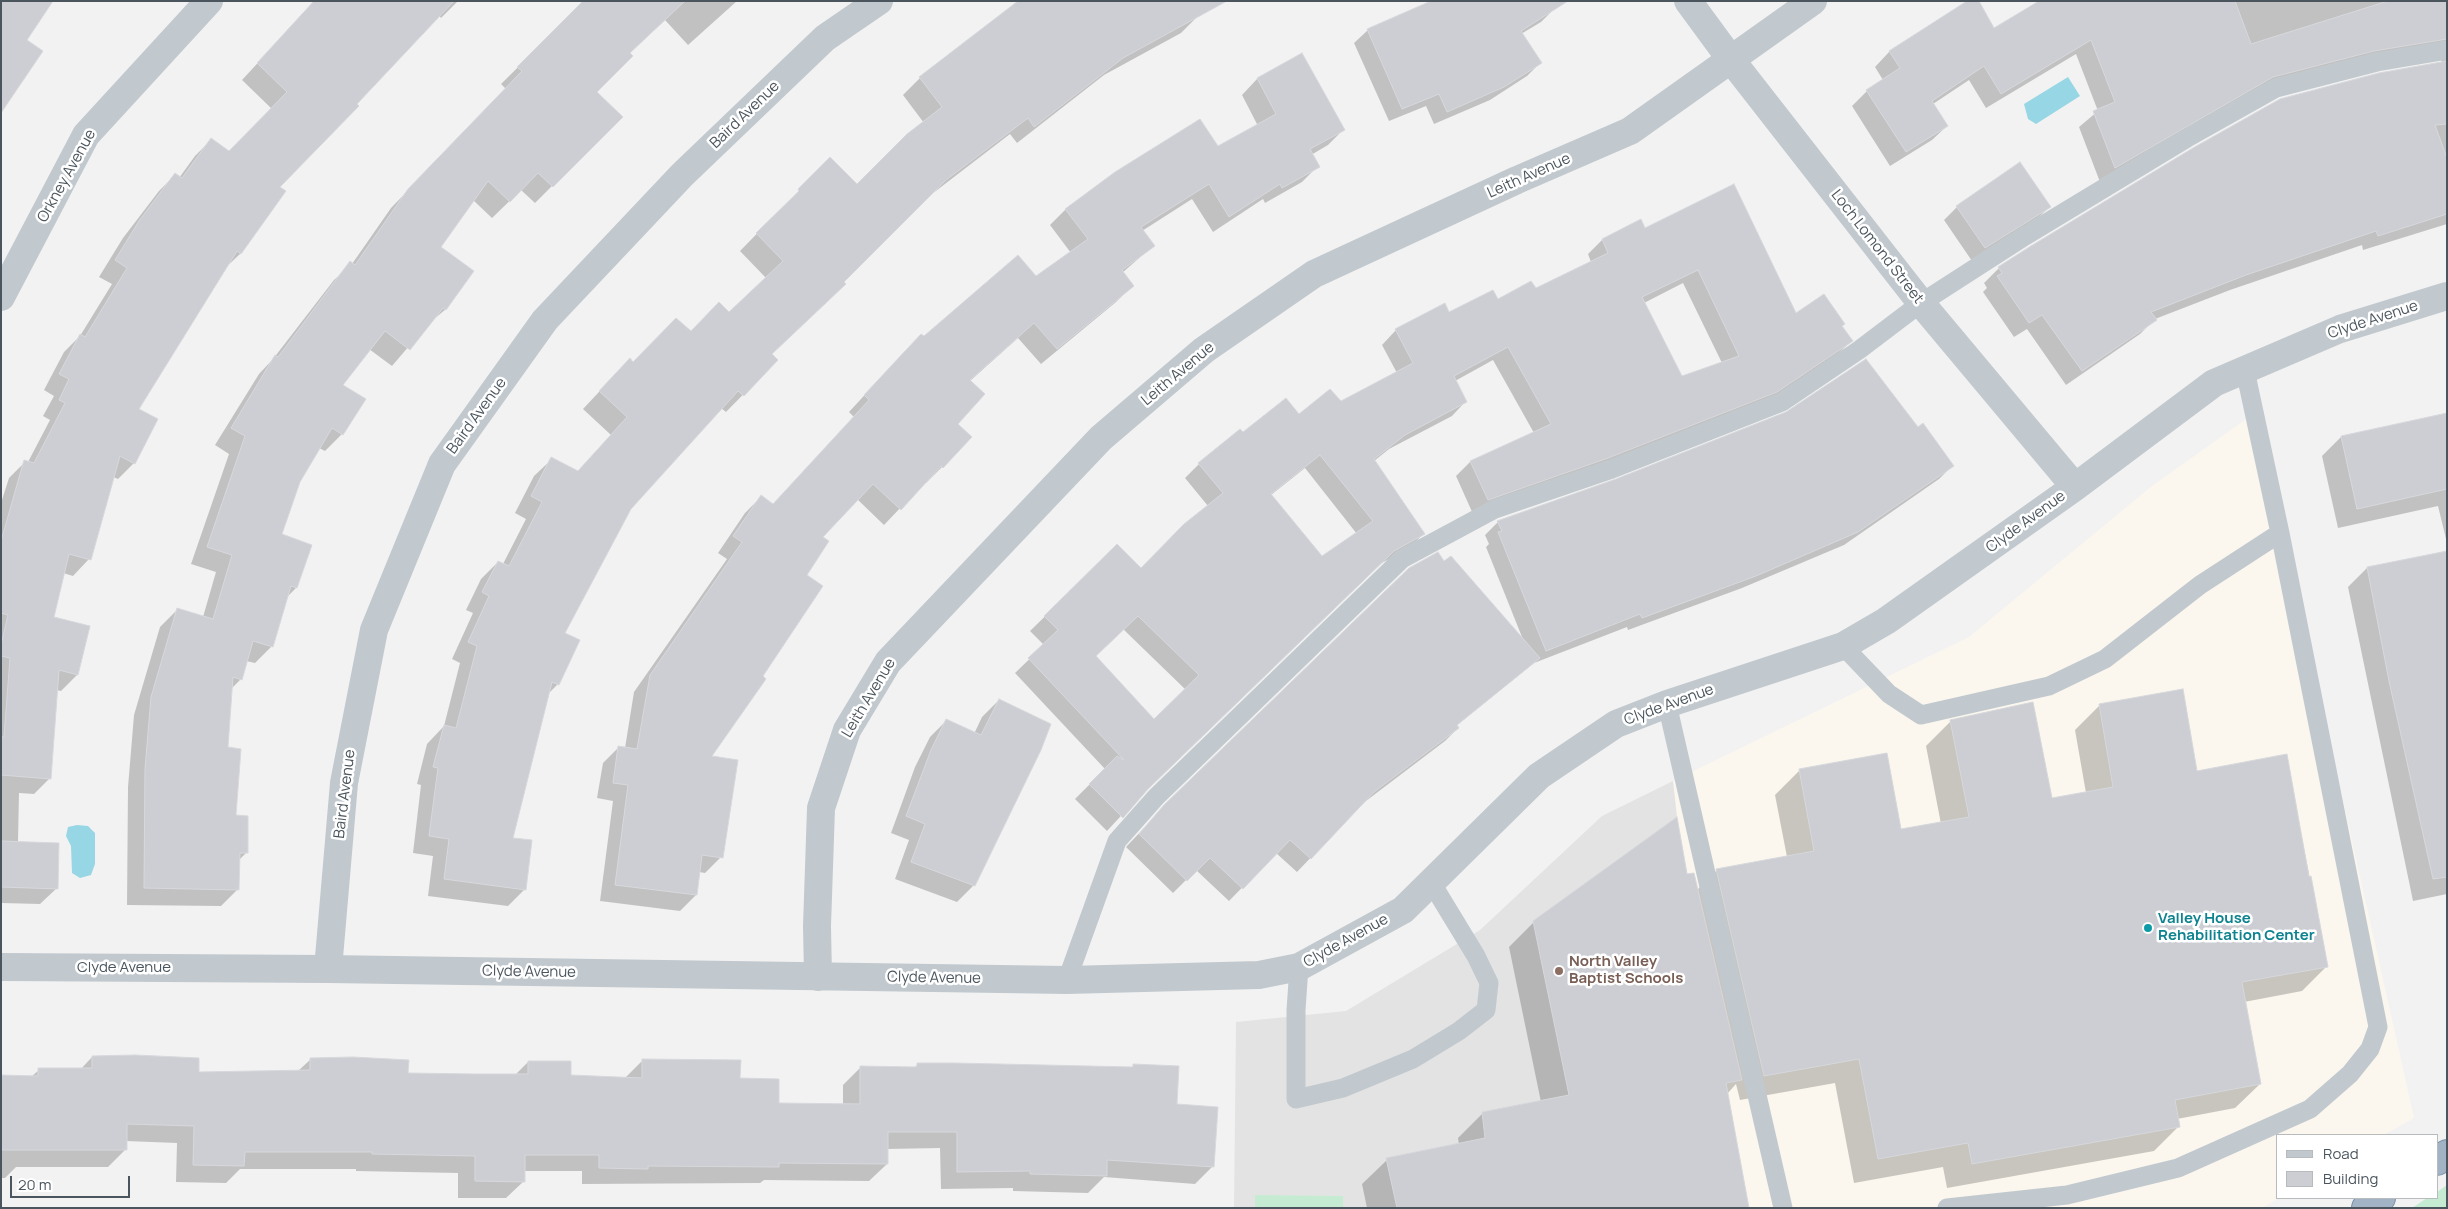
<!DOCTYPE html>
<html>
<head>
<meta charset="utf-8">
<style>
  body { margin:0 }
  #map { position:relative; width:2448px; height:1209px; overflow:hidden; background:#f3f2f2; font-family:Manrope,sans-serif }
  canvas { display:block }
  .frame { position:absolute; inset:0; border:2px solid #4b555d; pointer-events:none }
  .legend { position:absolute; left:2276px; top:1134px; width:162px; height:65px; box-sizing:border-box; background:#fff; border:1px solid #b7bbbe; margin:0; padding:6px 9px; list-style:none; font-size:15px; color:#4b555d }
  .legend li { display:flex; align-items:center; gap:10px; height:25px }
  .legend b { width:25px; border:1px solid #b7bbbe }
  .scale { position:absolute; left:10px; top:1176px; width:120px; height:22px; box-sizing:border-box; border:2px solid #4b555d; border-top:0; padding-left:6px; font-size:15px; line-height:18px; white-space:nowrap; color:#4b555d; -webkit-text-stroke:4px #fff; paint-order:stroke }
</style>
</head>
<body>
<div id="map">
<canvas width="2448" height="1209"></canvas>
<div class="frame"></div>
<ul class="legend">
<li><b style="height:6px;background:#c1c9ce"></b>Road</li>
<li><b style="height:14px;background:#ccced3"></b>Building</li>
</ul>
<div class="scale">20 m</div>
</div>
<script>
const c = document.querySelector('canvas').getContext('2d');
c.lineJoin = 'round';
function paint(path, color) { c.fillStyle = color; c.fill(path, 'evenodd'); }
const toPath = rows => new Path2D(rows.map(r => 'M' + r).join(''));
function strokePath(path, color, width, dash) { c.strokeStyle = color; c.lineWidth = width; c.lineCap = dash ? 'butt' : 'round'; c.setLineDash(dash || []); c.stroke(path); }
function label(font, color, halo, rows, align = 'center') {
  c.font = font + ' Manrope,sans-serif'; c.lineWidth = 5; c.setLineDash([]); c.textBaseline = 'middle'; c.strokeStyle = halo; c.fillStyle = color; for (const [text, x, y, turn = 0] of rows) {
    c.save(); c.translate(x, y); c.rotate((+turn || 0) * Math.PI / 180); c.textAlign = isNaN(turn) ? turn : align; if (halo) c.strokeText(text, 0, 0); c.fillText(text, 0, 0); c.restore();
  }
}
const commercial = toPath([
  [2256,412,2414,1118,2384,1135,2277,1135,2277,1198,2279,1198,2262,1208,1749,1208,1677,817,1673,781,1969,637,2152,486]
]);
const education = toPath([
  [1673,781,1677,817,1749,1208,1234,1208,1236,1022,1346,1011,1480,930,1602,816]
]);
const green = toPath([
  [2447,1185,2447,1208,2412,1208,2427,1198,2437,1198,2437,1192],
  [1255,1195,1343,1196,1343,1208,1255,1208]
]);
const water = toPath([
  [2068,77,2080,96,2036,124,2028,119,2024,104],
  [77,825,88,826,95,833,95,864,91,875,80,878,72,873,71,846,66,836,68,827]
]);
const shadow = toPath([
  [315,1,458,1,441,18,439,15,278,188,284,192,240,254,223,270,137,409,134,463,118,479,113,477,89,559,73,576,63,573,52,618,77,675,61,691,56,690,50,778,34,794,19,793,18,842,57,888,40,904,1,903,1,503,9,478,25,462,28,462,50,420,43,416,54,396,44,390,64,352,80,336,112,284,99,277,123,238,159,191,175,175,179,178,195,156,211,140,229,153,272,109,242,80],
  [590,1,737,1,688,45,665,20,629,53,595,92,621,117,535,203,521,190,492,218,473,200,439,247,446,309,427,325,392,366,369,349,341,385,342,434,325,451,319,448,298,482,280,535,296,588,286,598,272,646,255,663,246,661,241,679,231,689,226,748,234,817,247,852,238,861,238,889,221,906,127,905,128,787,134,715,160,627,177,610,203,617,216,572,191,564,229,454,215,445,259,374,273,359,334,280,352,264,391,208,506,89,501,84,581,5],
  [1970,1,1994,29,2042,1,2447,1,2447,224,2363,250,2362,245,2230,290,2155,319,2140,334,2066,385,2027,329,2014,337,1983,292,1987,288,1984,283,1999,268,2193,149,2442,64,2441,58,2257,92,2100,182,2079,127,2098,111,2076,54,1986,108,1969,80,1933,104,1947,126,1932,140,1890,166,1852,106,1867,91,1883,80,1875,67,1889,52],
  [1554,9,1541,22,1521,34,1540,63,1527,76,1490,100,1434,124,1426,106,1389,121,1354,43,1368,30],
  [1198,16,1181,33,1104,75,1017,143,1010,134,928,197,771,354,777,360,726,412,721,408,630,509,564,634,558,684,548,694,511,839,525,889,508,906,428,896,433,856,413,853,421,785,417,784,427,744,444,726,460,663,452,659,473,613,466,610,481,579,498,562,503,564,526,519,515,513,534,476,552,459,577,472,611,435,583,409,613,377,633,363,729,314,766,278,740,251,830,159,857,186,924,123,903,95,920,78],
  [1301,55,1344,129,1328,145,1311,155,1318,166,1302,182,1265,203,1263,199,1213,232,1192,199,1142,231,1153,246,1122,273,1132,286,1116,302,1041,364,1018,338,970,381,956,424,970,437,942,467,926,483,925,482,884,525,857,499,821,538,805,575,710,757,721,857,705,873,699,872,696,895,680,911,600,901,613,801,597,798,603,763,619,747,625,748,634,692,727,559,718,553,745,513,761,497,773,505,854,417,849,412,905,351,924,338,1035,278,1071,253,1050,225,1066,209,1218,148,1258,126,1242,95,1257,79],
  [1957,207,2049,207,2036,220,1972,261,1944,220],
  [1640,221,1645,230,1795,315,1840,327,1851,341,1837,355,1761,406,1473,514,1456,476,1470,462,1534,433,1493,360,1455,381,1466,401,1452,416,1389,449,1374,461,1424,533,1410,548,1378,565,1144,791,1107,831,1075,799,1105,769,1015,673,1044,645,1030,631,1117,546,1141,569,1208,506,1185,478,1199,464,1243,434,1340,403,1397,373,1382,345,1396,330,1449,313,1535,290,1591,262,1588,254,1602,240],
  [1683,283,1722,363,1681,377,1644,303],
  [1305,468,1357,534,1322,558,1271,495],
  [1123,629,1186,690,1154,721,1094,657],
  [2447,414,2447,543,2438,506,2338,528,2322,456,2341,437],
  [1918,428,1952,466,1939,479,1844,545,1742,588,1628,630,1627,627,1534,663,1456,726,1458,728,1445,741,1362,804,1297,872,1276,853,1229,901,1196,870,1173,893,1126,847,1165,806,1444,563,1524,642,1486,547,1489,544,1485,535,1498,522],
  [2447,552,2447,894,2413,901,2348,587,2367,568],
  [999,700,974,885,957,902,895,879,909,840,891,833,915,767,930,737,947,720,974,734,982,717],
  [2099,706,2196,772,2286,756,2327,966,2302,991,2244,1002,2260,1084,2235,1108,2177,1119,2179,1126,2154,1151,1947,1188,1943,1167,1854,1183,1835,1083,1740,1100,1736,1084,1727,1094,1748,1208,1367,1208,1362,1184,1387,1160,1459,1145,1458,1138,1483,1113,1541,1102,1509,947,1534,922,1686,875,1697,890,1717,870,1787,857,1775,795,1800,770,1900,831,1941,824,1926,746,1951,721,2051,800,2086,793,2075,730],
  [92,1057,198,1073,298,1071,311,1059,407,1074,515,1075,528,1062,570,1077,625,1078,642,1061,739,1079,778,1104,843,1105,843,1085,861,1067,914,1068,918,1064,1131,1068,1134,1065,1176,1105,1213,1166,1195,1184,1104,1177,1088,1193,1013,1191,1013,1188,941,1189,940,1148,887,1149,887,1164,869,1181,764,1180,760,1183,582,1184,582,1171,524,1171,524,1181,506,1198,458,1198,458,1173,356,1171,356,1169,240,1169,226,1183,176,1182,177,1143,126,1141,126,1149,108,1167,16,1167,5,1178,1,1178,1,1076,31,1077,39,1070,80,1070]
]);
const building = toPath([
  [1,1,53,1,27,40,43,51,1,113,1,1],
  [314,1,454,1,357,104,359,106,280,187,286,191,241,254,237,251,139,409,158,419,135,464,120,456,91,560,69,554,54,617,90,626,78,675,59,670,51,779,1,775,1,737,4,737,10,658,1,656,1,645,8,615,1,613,1,541,24,460,34,463,65,403,59,400,69,379,59,374,80,334,85,337,127,268,115,260,139,221,175,173,182,178,211,138,229,151,287,92,257,63,314,1],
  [583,1,685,1,630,53,633,56,597,92,623,117,553,187,538,173,510,202,488,181,441,247,474,271,446,310,443,308,410,350,385,331,343,385,366,399,343,435,332,428,300,482,282,534,312,545,297,588,291,586,273,647,253,641,242,680,233,677,228,747,241,749,236,815,248,816,248,853,240,853,239,890,144,888,145,769,151,697,177,608,213,619,232,555,207,547,245,436,231,428,275,355,278,357,350,261,355,265,408,189,522,71,517,67,583,1],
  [1018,1,1227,1,1123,58,1034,127,1028,118,946,180,844,282,846,284,772,354,778,360,744,396,738,391,631,509,565,633,580,640,559,685,552,682,513,838,532,840,526,890,444,879,449,839,429,836,438,768,433,767,444,725,456,728,477,646,468,642,489,596,482,592,498,561,509,566,542,502,531,496,551,457,578,471,627,417,599,391,630,358,633,362,676,318,691,331,719,302,729,312,783,261,756,233,799,191,798,189,830,157,857,184,907,134,942,107,919,77,1018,1],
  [1431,1,1568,1,1521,31,1542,63,1504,87,1447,112,1439,94,1402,109,1367,29,1431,1],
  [1967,1,1979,1,1994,28,2039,1,2235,1,2251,44,2388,1,2447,1,2447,39,2374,51,2273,77,2115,168,2093,111,2115,102,2091,40,2001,94,1984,66,1932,101,1948,126,1906,152,1866,90,1900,68,1889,51,1967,1],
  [1302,53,1345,130,1310,149,1320,167,1282,188,1280,184,1229,217,1209,184,1141,227,1155,246,1122,270,1134,286,1057,349,1034,323,970,380,985,394,958,424,972,437,943,468,941,466,901,510,873,484,823,537,829,541,807,575,823,586,763,676,766,679,712,756,738,760,723,858,702,855,697,895,615,885,628,785,613,783,618,746,637,749,650,675,742,542,733,536,761,495,773,504,869,400,864,395,921,334,924,336,1018,255,1036,276,1088,239,1065,209,1115,172,1200,119,1218,146,1276,114,1257,78,1302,53],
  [2447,61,2447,124,2435,125,2447,158,2447,214,2378,236,2376,231,2246,275,2151,312,2157,320,2082,371,2042,315,2029,323,1997,276,2002,273,1998,267,2031,246,2193,148,2280,99,2379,73,2447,61],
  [2020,162,2051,207,1985,248,1956,206,2020,162],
  [1734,184,1796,313,1824,294,1845,324,1842,326,1853,341,1777,392,1608,458,1488,500,1470,461,1551,424,1508,347,1454,376,1467,402,1405,435,1374,459,1425,534,1394,551,1148,789,1123,818,1089,784,1117,756,1124,760,1028,658,1058,630,1044,616,1117,544,1141,568,1184,524,1223,493,1198,463,1240,429,1243,432,1286,398,1299,414,1330,389,1341,401,1413,363,1395,329,1445,303,1449,312,1493,290,1498,299,1531,281,1536,288,1608,253,1602,239,1641,219,1645,228,1734,184],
  [1698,270,1739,356,1682,376,1642,297,1698,270],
  [1320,455,1373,521,1322,556,1271,494,1320,455],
  [1138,616,1199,675,1154,719,1096,656,1138,616],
  [1866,359,1918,427,1923,423,1954,466,1858,532,1756,576,1642,618,1640,614,1546,651,1498,532,1502,531,1497,521,1616,479,1786,412,1866,359],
  [2447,413,2447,489,2357,509,2341,436,2447,413],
  [2447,551,2447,877,2433,879,2389,681,2367,567,2447,551],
  [1438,552,1444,561,1451,556,1540,658,1457,725,1459,728,1374,792,1311,859,1290,840,1243,889,1210,858,1187,881,1139,834,1164,805,1409,568,1438,552],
  [2183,689,2197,771,2287,754,2309,877,2311,876,2328,967,2242,982,2261,1084,2175,1100,2180,1127,1972,1164,1968,1143,1878,1159,1859,1059,1764,1076,1716,869,1814,851,1799,769,1887,753,1901,829,1969,817,1950,720,2033,702,2052,798,2113,787,2099,704,2183,689],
  [999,699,1051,724,1041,750,975,886,911,862,925,824,906,816,931,750,946,719,981,735,999,699],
  [1677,817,1687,874,1694,873,1742,1080,1726,1083,1749,1208,1397,1208,1386,1158,1485,1138,1482,1112,1569,1095,1533,921,1677,817],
  [1,841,59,843,58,889,1,887,1,841],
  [135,1055,199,1058,199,1072,310,1070,310,1058,353,1057,409,1060,408,1073,475,1074,528,1074,528,1061,571,1061,571,1075,642,1078,642,1059,741,1060,740,1078,779,1079,779,1103,860,1104,860,1066,917,1067,917,1063,955,1063,1133,1067,1133,1064,1179,1066,1177,1104,1218,1107,1214,1167,1107,1160,1107,1176,1030,1174,1030,1171,957,1172,957,1132,888,1132,888,1164,779,1163,779,1167,648,1166,648,1169,599,1168,599,1155,525,1155,525,1182,475,1181,475,1156,372,1154,372,1152,245,1152,244,1166,193,1165,194,1126,127,1124,127,1150,1,1150,1,1075,38,1076,38,1068,92,1068,92,1056,135,1055]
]);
const service = toPath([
  [1843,646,1889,694,1921,715,2049,686,2105,659,2200,585,2280,533],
  [1667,704,1783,1208],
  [1299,967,1296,1010,1296,1099,1343,1088,1413,1059,1459,1031,1486,1010,1489,983,1476,956,1431,882],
  [1067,980,1117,841,1156,797,1402,559,1495,509,1612,469,1782,402,1859,350,1921,303,2025,236,2187,138,2276,88,2377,62,2447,50],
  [1947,1208,2067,1195,2178,1168,2310,1109,2350,1074,2370,1049,2378,1027,2280,533,2245,370]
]);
const minor = toPath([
  [1688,1,1732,61,1921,303,2075,487],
  [1,297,86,135,209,1],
  [1,967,328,969,1067,980,1259,975,1299,967,1403,910,1539,776,1616,724,1667,704,1843,646,1886,621,2075,487,2214,383,2340,329,2447,296],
  [328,969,344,783,374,630,442,464,545,320,682,175,825,38,879,1],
  [818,977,817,926,821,808,847,730,888,662,1101,438,1204,350,1314,274,1517,180,1630,131,1813,1]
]);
const trunk = toPath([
  [2437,1161,2447,1154],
  [2366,1208,2381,1198]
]);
const markers = [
  [2148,928,5,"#0f9aa8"],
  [1559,971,5,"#8d6e63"]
];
const streetNames = [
  ["Baird Avenue",745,115,-44],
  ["Orkney Avenue",67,176,-61],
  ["Leith Avenue",1529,176,-24],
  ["Loch Lomond Street",1877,247,52],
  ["Clyde Avenue",2373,320,-18],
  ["Leith Avenue",1178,374,-40],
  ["Baird Avenue",477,416,-54],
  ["Clyde Avenue",2026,522,-36],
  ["Leith Avenue",869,698,-59],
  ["Clyde Avenue",1669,705,-20],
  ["Baird Avenue",345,794,-83],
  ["Clyde Avenue",1346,941,-29],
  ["Clyde Avenue",124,968],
  ["Clyde Avenue",529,972,1],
  ["Clyde Avenue",934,978,1]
];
const cultureNames = [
  ["Valley House",2158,919],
  ["Rehabilitation Center",2158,936]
];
const educationNames = [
  ["North Valley",1569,962],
  ["Baptist Schools",1569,979]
];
paint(commercial, '#fbf7ee');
paint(education, '#e4e3e3');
paint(green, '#c5ecd3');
paint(water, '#97d6e4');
paint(shadow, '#0003');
paint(building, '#ccced3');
strokePath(building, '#d6d8dc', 1);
strokePath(trunk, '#7a90a7', 30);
strokePath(service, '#c1c9ce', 19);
strokePath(minor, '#c1c9ce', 28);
strokePath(trunk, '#a1b3c4', 28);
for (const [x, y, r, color] of markers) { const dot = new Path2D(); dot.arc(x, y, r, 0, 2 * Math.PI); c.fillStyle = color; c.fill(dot); strokePath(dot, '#fff', 2); }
label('15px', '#4b555d', '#fff', streetNames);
label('bold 15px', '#0d838f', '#fff', cultureNames, 'left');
label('bold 15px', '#785e54', '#fff', educationNames, 'left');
</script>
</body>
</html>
